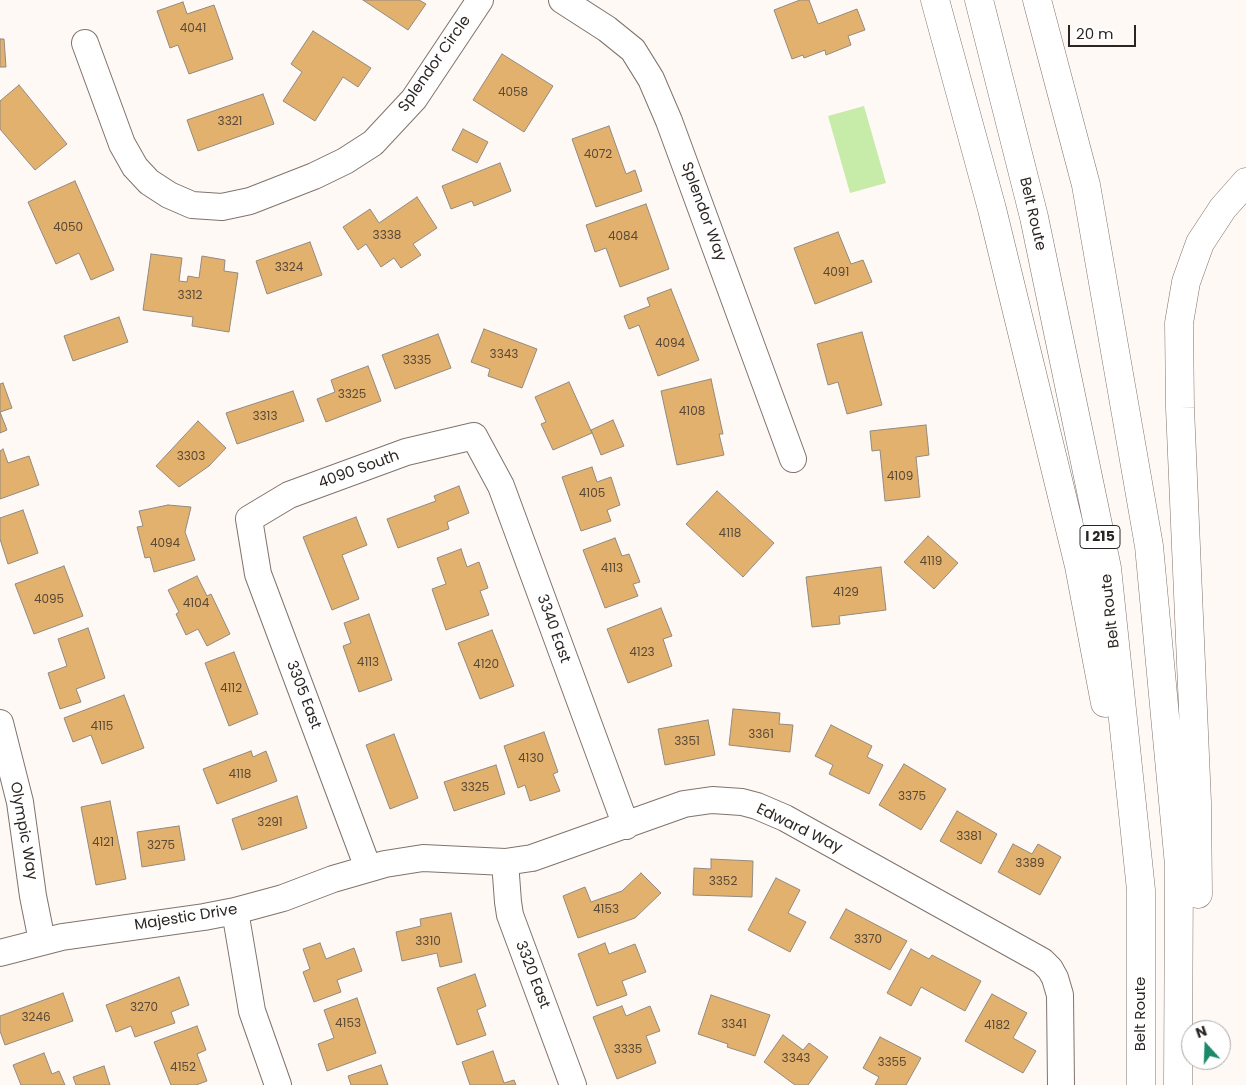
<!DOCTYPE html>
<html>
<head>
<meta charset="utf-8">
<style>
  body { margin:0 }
  #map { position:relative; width:1246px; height:1085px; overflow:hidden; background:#fff9f6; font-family:Poppins,sans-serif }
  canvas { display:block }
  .north { position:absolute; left:1181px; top:1020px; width:50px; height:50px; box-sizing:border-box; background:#fff; border:1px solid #aaa8a7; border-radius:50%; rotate:340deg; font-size:14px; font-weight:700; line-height:20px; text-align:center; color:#2b2623 }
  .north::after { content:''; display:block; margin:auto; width:18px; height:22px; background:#1a8a6a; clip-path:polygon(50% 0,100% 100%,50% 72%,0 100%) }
  .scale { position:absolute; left:1068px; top:25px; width:68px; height:22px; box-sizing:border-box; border:2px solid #2b2623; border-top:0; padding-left:6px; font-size:15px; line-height:18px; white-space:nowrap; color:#2b2623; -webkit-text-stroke:4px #fff; paint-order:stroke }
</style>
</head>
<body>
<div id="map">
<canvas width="1246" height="1085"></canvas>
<div class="north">N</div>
<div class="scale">20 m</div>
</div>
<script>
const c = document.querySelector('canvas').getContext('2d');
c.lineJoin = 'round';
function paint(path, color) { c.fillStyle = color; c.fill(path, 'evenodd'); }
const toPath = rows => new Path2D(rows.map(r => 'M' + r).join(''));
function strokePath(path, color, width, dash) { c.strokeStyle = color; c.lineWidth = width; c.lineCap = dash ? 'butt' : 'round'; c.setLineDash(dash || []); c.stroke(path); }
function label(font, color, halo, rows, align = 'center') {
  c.font = font + ' Poppins,sans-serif'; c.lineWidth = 4.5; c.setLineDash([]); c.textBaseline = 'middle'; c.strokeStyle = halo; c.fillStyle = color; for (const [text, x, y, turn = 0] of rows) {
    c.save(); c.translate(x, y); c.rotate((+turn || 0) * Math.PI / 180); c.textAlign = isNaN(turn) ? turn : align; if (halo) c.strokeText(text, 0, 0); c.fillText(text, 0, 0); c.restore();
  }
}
const green = toPath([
  [864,106,886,183,850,193,828,116]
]);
const building = toPath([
  [363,0,419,0,426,4,408,30,363,0],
  [800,0,809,0,818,24,857,9,865,30,848,36,851,45,826,55,825,50,804,58,803,55,792,59,774,10,800,0],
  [183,2,187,14,214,5,233,59,189,74,178,45,170,48,157,11,183,2],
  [313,31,371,68,358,87,343,77,315,121,283,101,302,72,291,64,313,31],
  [0,39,4,39,6,67,0,67,0,39],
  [502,54,553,86,524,132,473,100,502,54],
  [19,85,67,144,35,170,0,129,0,101,19,85],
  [263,94,274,124,198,151,187,120,263,94],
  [609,126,626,174,635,170,642,191,596,207,572,139,609,126],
  [463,129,488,142,477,163,452,150,463,129],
  [500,163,511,191,474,206,472,201,451,209,442,186,500,163],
  [75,181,114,270,91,280,79,253,56,264,28,202,75,181],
  [417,197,437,228,413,244,421,255,401,268,394,258,381,267,366,244,358,250,343,227,370,209,379,223,417,197],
  [646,204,669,269,620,287,606,248,595,252,586,225,646,204],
  [838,232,851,264,863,260,872,282,815,304,794,248,838,232],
  [310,242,322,275,267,294,256,261,310,242],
  [151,254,182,258,179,281,187,282,188,276,199,278,202,256,225,260,224,271,238,273,229,332,192,326,193,317,143,310,151,254],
  [671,289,699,360,658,376,639,325,629,329,624,316,650,306,647,298,671,289],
  [119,317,128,342,73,361,64,336,119,317],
  [484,329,537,349,522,388,488,376,490,369,471,362,484,329],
  [862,332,882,405,847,414,838,382,828,385,817,344,862,332],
  [438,334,451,368,395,389,382,355,438,334],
  [368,366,381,401,326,422,317,399,335,392,331,380,368,366],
  [711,379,723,434,719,434,724,455,677,465,661,391,711,379],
  [569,382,592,433,553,450,541,424,546,422,535,397,569,382],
  [3,383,12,408,0,412,0,384,3,383],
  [293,391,304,421,237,444,226,413,293,391],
  [0,412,7,430,0,433,0,412],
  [613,420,624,446,601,455,591,430,613,420],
  [198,421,226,448,209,466,179,487,156,466,198,421],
  [926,425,929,455,916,457,920,497,885,501,880,450,872,451,870,431,926,425],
  [3,449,8,463,29,456,39,485,0,499,0,451,3,449],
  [592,467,597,482,611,477,620,505,607,510,611,521,581,531,562,477,592,467],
  [459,486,469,513,447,522,449,529,398,548,387,519,436,501,434,496,459,486],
  [717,491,774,543,743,577,686,524,717,491],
  [168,505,191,507,185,532,195,560,154,572,150,557,145,558,137,527,143,526,139,511,168,505],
  [23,510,38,553,8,564,0,539,0,518,23,510],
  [356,517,367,545,342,555,359,599,332,610,303,537,356,517],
  [928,536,958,563,934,589,904,562,928,536],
  [615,538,622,556,629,554,640,582,633,584,638,596,605,608,583,550,615,538],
  [461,549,467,567,479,562,488,588,480,591,489,615,446,630,432,589,446,584,437,558,461,549],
  [64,566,83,616,34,634,15,584,64,566],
  [881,567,886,610,839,616,840,624,812,627,806,577,881,567],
  [197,576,207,596,211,594,230,634,207,646,198,629,186,635,176,614,179,612,168,590,197,576],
  [661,608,672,636,663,639,672,666,628,683,607,629,661,608],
  [369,614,392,680,359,692,343,646,351,643,344,623,369,614],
  [88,628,105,678,76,689,81,702,60,709,48,673,67,666,58,639,88,628],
  [492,630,514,686,480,699,458,643,492,630],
  [234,652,258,714,229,726,205,663,234,652],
  [124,695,144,748,102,764,91,735,73,742,64,718,124,695],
  [733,709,780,713,779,724,793,725,790,752,729,745,733,709],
  [708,720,715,755,665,765,658,729,708,720],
  [831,725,872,746,867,757,883,765,869,794,829,774,833,765,815,756,831,725],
  [544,732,558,772,553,774,560,791,530,801,525,785,518,788,504,746,544,732],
  [394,734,418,798,390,809,366,745,394,734],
  [251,751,253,757,266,751,277,781,217,804,203,769,251,751],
  [904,764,946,789,921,830,879,805,904,764],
  [496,765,505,794,454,811,444,782,496,765],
  [297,796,307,828,242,850,232,819,297,796],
  [110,801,126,879,96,885,81,807,110,801],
  [957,811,997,834,981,864,940,841,957,811],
  [179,826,185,860,142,867,137,832,179,826],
  [1013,844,1032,854,1038,844,1061,857,1040,895,998,872,1013,844],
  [711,859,753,861,752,897,693,895,694,868,711,869,711,859],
  [641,873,661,893,635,918,578,938,563,896,585,887,591,902,622,891,641,873],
  [776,878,800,890,788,913,806,922,790,952,748,930,776,878],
  [846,909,907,941,890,970,830,938,846,909],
  [451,913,462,962,440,967,437,953,402,961,396,932,421,926,420,919,451,913],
  [320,943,326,959,354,948,362,971,337,980,341,992,314,1002,303,972,310,969,303,949,320,943],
  [605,943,609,954,635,944,646,972,622,981,627,995,597,1006,578,954,605,943],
  [911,949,929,959,932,955,981,981,965,1011,921,987,911,1006,887,993,911,949],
  [475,974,486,1006,477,1010,486,1035,457,1045,437,988,475,974],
  [179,977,189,1005,171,1012,175,1023,135,1037,131,1026,116,1032,106,1005,179,977],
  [63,993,73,1021,5,1045,0,1031,0,1016,63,993],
  [992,994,1027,1013,1013,1038,1036,1051,1023,1073,965,1041,992,994],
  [711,995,770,1015,755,1056,727,1047,728,1044,698,1034,711,995],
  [357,998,376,1053,327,1071,318,1044,334,1038,324,1010,357,998],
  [622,1006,626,1016,650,1006,660,1031,646,1036,656,1063,617,1079,593,1017,622,1006],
  [197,1026,206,1050,197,1054,207,1081,196,1085,171,1085,154,1042,197,1026],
  [783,1035,803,1050,809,1043,828,1057,808,1085,795,1085,764,1062,783,1035],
  [880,1037,921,1058,906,1085,875,1085,879,1077,863,1068,880,1037],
  [493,1051,504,1083,514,1080,516,1085,470,1085,462,1062,493,1051],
  [44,1053,52,1074,59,1071,65,1085,21,1085,13,1065,44,1053],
  [381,1065,388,1085,351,1085,348,1076,381,1065],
  [104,1066,110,1085,76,1085,73,1077,104,1066]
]);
const minor = toPath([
  [562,0,607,29,633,50,651,79,669,121,793,459],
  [85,43,122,144,135,167,149,182,169,195,192,205,222,207,250,201,314,176,345,161,373,143,414,99,480,0],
  [0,723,20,802,33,896,42,941],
  [505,862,508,902,510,915,573,1085],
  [368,868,258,574,249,519,289,495,406,452,474,436,501,486,626,826],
  [235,911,252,1011,278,1085],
  [0,953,62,937,204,917,235,911,283,898,333,879,385,864,423,858,505,862,532,858,684,804,712,800,742,802,757,806,785,818,1042,961,1050,969,1055,978,1060,995,1061,1085]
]);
const motorway = toPath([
  [935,0,992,209,1079,566,1105,703],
  [979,0,1034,217,1107,568,1141,890,1141,1085],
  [1037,0,1086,185,1149,546,1179,865,1178,1085],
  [1198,894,1197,802,1180,408,1179,323,1186,282,1200,243,1223,208,1246,182]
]);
const numberNames = [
  ["4041",193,29],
  ["4058",513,93],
  ["3321",230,122],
  ["4072",598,155],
  ["4050",68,228],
  ["3338",387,236],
  ["4084",623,237],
  ["3324",289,268],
  ["4091",836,273],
  ["3312",190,296],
  ["4094",670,344],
  ["3343",504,355],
  ["3335",417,361],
  ["3325",352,395],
  ["4108",692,412],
  ["3313",265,417],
  ["3303",191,457],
  ["4109",900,477],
  ["4105",592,494],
  ["4118",730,534],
  ["4094",165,544],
  ["4119",931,562],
  ["4113",612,569],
  ["4129",846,593],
  ["4095",49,600],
  ["4104",196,604],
  ["4123",642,653],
  ["4113",368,663],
  ["4120",486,665],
  ["4112",231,689],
  ["4115",102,727],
  ["3361",761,735],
  ["3351",687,742],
  ["4130",531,759],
  ["4118",240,775],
  ["3325",475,788],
  ["3375",912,797],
  ["3291",270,823],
  ["3381",969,837],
  ["4121",103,843],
  ["3275",161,846],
  ["3389",1030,864],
  ["3352",723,882],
  ["4153",606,910],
  ["3370",868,940],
  ["3310",428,942],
  ["3270",144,1008],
  ["3246",36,1018],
  ["4153",348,1024],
  ["3341",734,1025],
  ["4182",997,1026],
  ["3335",628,1050],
  ["3343",796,1059],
  ["3355",892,1063],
  ["4152",183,1068]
];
const shields = [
  [1100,537,40]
];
const shieldNames = [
  ["I 215",1100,537]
];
const streetNames = [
  ["Splendor Circle",435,64,-55],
  ["Splendor Way",703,212,70],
  ["Belt Route",1032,214,77],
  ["4090 South",359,470,-20],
  ["Belt Route",1111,611,-96],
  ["3340 East",553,629,70],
  ["3305 East",303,695,69],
  ["Edward Way",799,829,26],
  ["Olympic Way",23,831,80],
  ["Majestic Drive",186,918,-9],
  ["3320 East",532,975,69],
  ["Belt Route",1141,1014,-90]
];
paint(green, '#c7eba9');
paint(building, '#e3b16e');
strokePath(building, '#928a7f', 1);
strokePath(minor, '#80736d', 28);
strokePath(motorway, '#80736d', 29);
strokePath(minor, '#fff', 26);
strokePath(motorway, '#fff', 28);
label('12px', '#594936', null, numberNames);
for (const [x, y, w] of shields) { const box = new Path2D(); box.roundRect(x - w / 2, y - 11.5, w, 23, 4); c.fillStyle = '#fff'; c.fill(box); strokePath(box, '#2b2623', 1); }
label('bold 14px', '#2b2623', null, shieldNames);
label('15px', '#2b2623', '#fff', streetNames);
</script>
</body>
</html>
